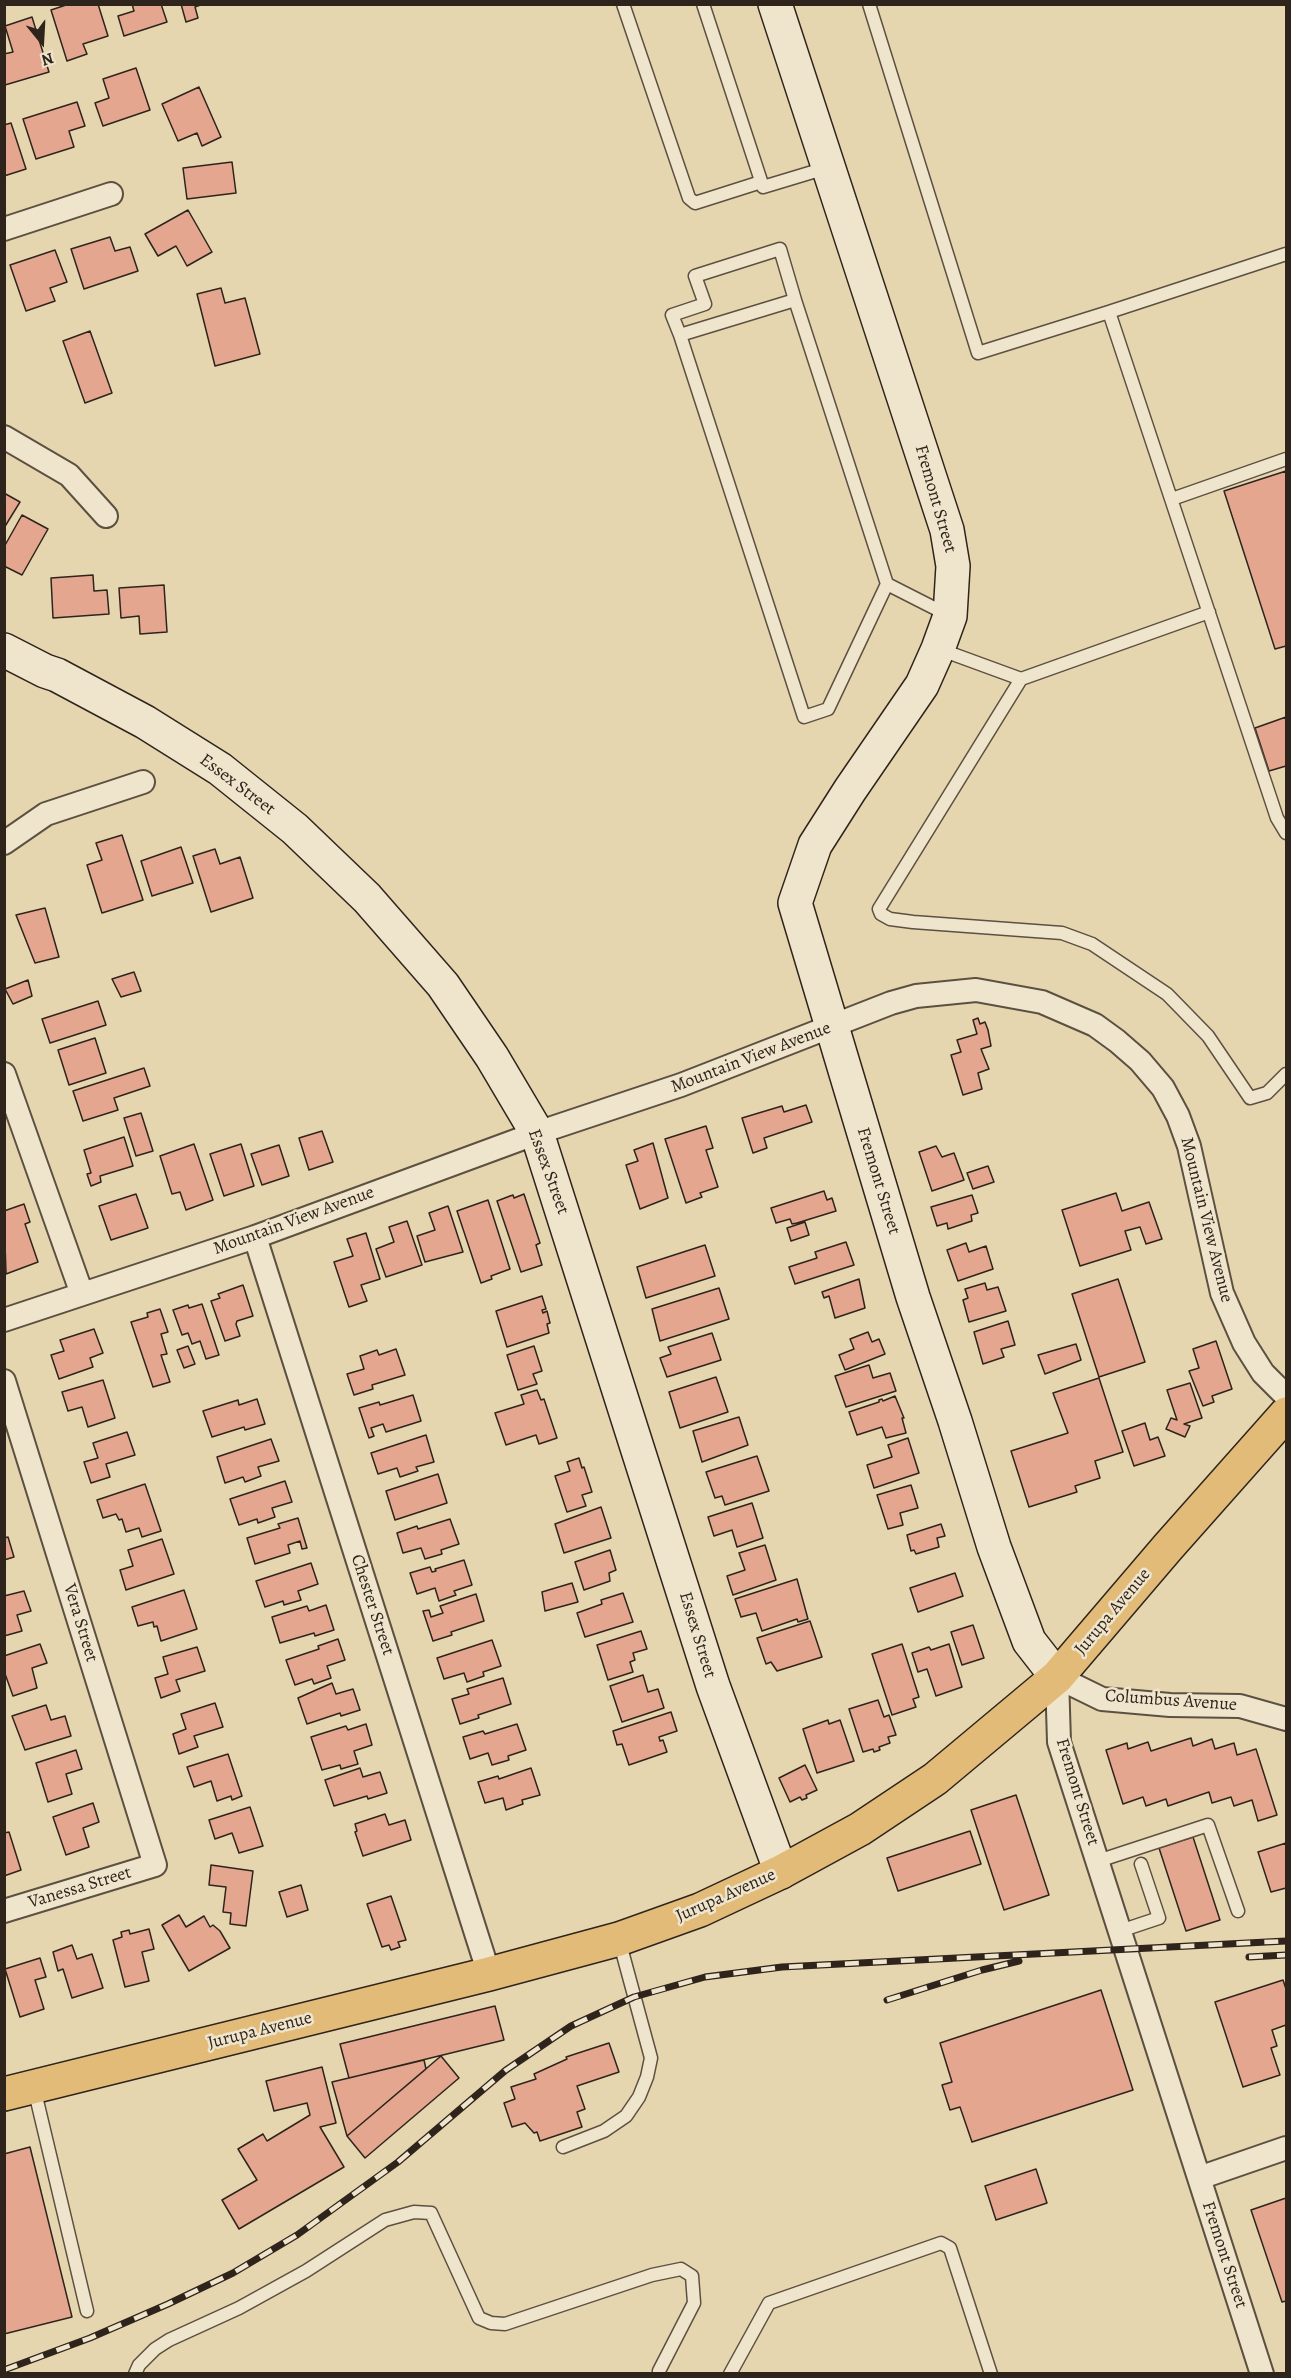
<!DOCTYPE html>
<html>
<head>
<meta charset="utf-8">
<style>
  body { margin:0 }
  #map { position:relative; width:1291px; height:2378px; overflow:hidden; background:#e6d6b0; font-family:Alegreya,serif }
  canvas { display:block }
  .frame { position:absolute; inset:0; border:6px solid #2e241b; pointer-events:none }
  .north { position:absolute; left:12px; top:12px; width:60px; height:60px; -webkit-text-stroke:4px #efe4cc; paint-order:stroke; rotate:162deg; font-size:16px; font-weight:700; line-height:24px; text-align:center; color:#2e241b }
  .north::after { content:''; display:block; margin:auto; width:21px; height:27px; background:#2e241b; clip-path:polygon(50% 0,100% 100%,50% 72%,0 100%) }
</style>
</head>
<body>
<div id="map">
<canvas width="1291" height="2378"></canvas>
<div class="frame"></div>
<div class="north">N</div>
</div>
<script>
const c = document.querySelector('canvas').getContext('2d');
c.lineJoin = 'round';
function paint(path, color) { c.fillStyle = color; c.fill(path, 'evenodd'); }
const toPath = rows => new Path2D(rows.map(r => 'M' + r).join(''));
function strokePath(path, color, width, dash) { c.strokeStyle = color; c.lineWidth = width; c.lineCap = dash ? 'butt' : 'round'; c.setLineDash(dash || []); c.stroke(path); }
function label(font, color, halo, rows, align = 'center') {
  c.font = font + ' Alegreya,serif'; c.lineWidth = 5; c.setLineDash([]); c.textBaseline = 'middle'; c.strokeStyle = halo; c.fillStyle = color; for (const [text, x, y, turn = 0] of rows) {
    c.save(); c.translate(x, y); c.rotate((+turn || 0) * Math.PI / 180); c.textAlign = isNaN(turn) ? turn : align; if (halo) c.strokeText(text, 0, 0); c.fillText(text, 0, 0); c.restore();
  }
}
const building = toPath([
  [69,4,98,4,108,36,83,44,87,54,67,61,51,10,69,4],
  [132,4,161,4,167,22,124,36,118,16,134,11,132,4],
  [181,4,203,4,195,7,198,18,186,22,181,4],
  [32,17,49,72,5,85,4,54,13,52,5,26,32,17],
  [136,68,150,110,103,126,95,103,109,98,103,79,136,68],
  [199,87,221,137,202,146,197,133,178,141,162,104,199,87],
  [77,102,85,126,69,131,74,147,36,159,23,119,77,102],
  [11,123,26,169,4,176,4,125,11,123],
  [232,162,236,193,187,199,183,168,232,162],
  [188,210,212,252,187,266,176,246,158,256,145,234,188,210],
  [110,237,115,251,130,247,138,271,84,289,71,249,110,237],
  [55,250,67,282,50,288,55,301,26,311,10,265,55,250],
  [221,288,225,303,245,298,260,354,215,366,197,294,221,288],
  [90,331,112,393,85,403,63,341,90,331],
  [1286,471,1286,646,1275,649,1224,491,1286,471],
  [4,493,20,502,4,528,4,493],
  [22,515,48,529,22,575,4,566,4,547,22,515],
  [93,575,94,591,107,590,109,614,53,618,51,578,93,575],
  [164,585,167,632,140,634,139,616,121,618,119,588,164,585],
  [1286,717,1286,766,1269,771,1255,728,1286,717],
  [122,835,143,900,102,913,87,865,102,860,96,843,122,835],
  [181,847,193,883,152,896,141,861,181,847],
  [215,849,220,864,240,857,253,898,211,912,193,856,215,849],
  [45,908,59,957,35,963,16,915,45,908],
  [134,972,141,991,121,997,112,979,134,972],
  [28,980,32,996,13,1004,5,989,28,980],
  [98,1001,106,1025,50,1043,42,1019,98,1001],
  [978,1018,980,1024,985,1022,988,1030,991,1046,981,1049,989,1069,978,1073,982,1089,963,1095,951,1055,961,1052,957,1040,977,1034,973,1020,978,1018],
  [95,1038,106,1073,69,1085,58,1050,95,1038],
  [144,1068,150,1086,114,1098,118,1110,83,1121,73,1091,144,1068],
  [806,1105,812,1122,764,1138,767,1148,753,1153,742,1118,782,1106,784,1112,806,1105],
  [141,1113,153,1151,136,1156,124,1118,141,1113],
  [706,1126,713,1148,706,1150,718,1187,700,1193,702,1197,686,1203,665,1139,706,1126],
  [322,1131,333,1162,309,1170,299,1138,322,1131],
  [124,1137,133,1166,100,1176,101,1182,91,1186,87,1174,91,1173,84,1150,124,1137],
  [653,1143,668,1198,640,1209,626,1165,638,1161,634,1150,653,1143],
  [194,1144,213,1200,186,1210,180,1192,172,1194,160,1156,194,1144],
  [241,1144,254,1186,224,1196,210,1154,241,1144],
  [279,1145,289,1176,262,1185,251,1154,279,1145],
  [936,1146,942,1157,954,1153,964,1180,932,1191,919,1152,936,1146],
  [988,1166,994,1182,973,1189,967,1173,988,1166],
  [824,1191,827,1200,832,1198,836,1211,797,1223,792,1224,790,1219,776,1223,771,1208,824,1191],
  [1116,1193,1122,1211,1149,1202,1162,1239,1146,1244,1140,1227,1125,1231,1131,1250,1080,1266,1062,1210,1116,1193],
  [136,1194,148,1228,111,1240,99,1206,136,1194],
  [524,1194,540,1243,536,1245,542,1265,521,1272,497,1201,510,1196,513,1195,514,1198,524,1194],
  [972,1195,978,1213,971,1215,972,1221,948,1229,947,1223,937,1226,931,1207,972,1195],
  [488,1200,510,1269,491,1276,492,1279,481,1283,457,1211,488,1200],
  [24,1204,30,1222,25,1224,38,1262,6,1274,4,1211,24,1204],
  [448,1206,463,1252,425,1262,417,1236,435,1230,429,1213,448,1206],
  [407,1221,422,1265,386,1277,376,1249,394,1242,389,1227,407,1221],
  [805,1222,809,1235,791,1241,787,1228,805,1222],
  [366,1233,380,1279,361,1285,367,1301,349,1307,334,1262,353,1256,347,1239,366,1233],
  [846,1242,854,1265,795,1284,789,1267,817,1258,815,1252,846,1242],
  [966,1243,969,1252,986,1246,993,1269,958,1281,947,1250,966,1243],
  [705,1245,715,1276,646,1298,637,1267,705,1245],
  [859,1279,865,1308,835,1318,829,1296,824,1298,822,1292,859,1279],
  [1118,1279,1145,1362,1099,1377,1072,1294,1118,1279],
  [985,1283,987,1290,998,1287,1006,1311,969,1322,963,1300,968,1298,965,1289,985,1283],
  [243,1285,253,1316,237,1321,236,1324,240,1336,225,1341,211,1301,220,1298,218,1294,243,1285],
  [719,1288,729,1319,660,1341,652,1309,719,1288],
  [542,1296,546,1309,542,1310,543,1313,547,1311,550,1323,547,1324,549,1333,507,1347,496,1311,542,1296],
  [202,1304,219,1355,206,1359,200,1341,192,1344,188,1333,182,1335,173,1310,188,1305,189,1308,202,1304],
  [160,1309,168,1332,161,1334,167,1354,161,1355,170,1382,153,1387,131,1322,148,1317,147,1313,160,1309],
  [1008,1321,1015,1345,1001,1349,1004,1357,983,1364,974,1332,1008,1321],
  [94,1329,103,1353,90,1358,93,1367,59,1379,51,1355,64,1351,60,1340,94,1329],
  [868,1332,872,1342,879,1339,885,1354,845,1370,839,1355,854,1349,850,1339,868,1332],
  [712,1333,721,1360,667,1377,660,1358,671,1354,668,1347,712,1333],
  [1216,1341,1232,1389,1212,1396,1214,1402,1203,1406,1189,1371,1199,1368,1193,1349,1216,1341],
  [1076,1344,1081,1360,1045,1374,1038,1355,1076,1344],
  [188,1346,195,1364,184,1368,177,1350,188,1346],
  [534,1346,542,1371,533,1374,537,1384,518,1390,507,1355,534,1346],
  [396,1349,405,1375,372,1385,373,1389,354,1395,347,1374,364,1369,360,1356,377,1350,379,1355,396,1349],
  [869,1365,873,1378,890,1373,896,1391,846,1407,835,1376,869,1365],
  [716,1377,728,1412,680,1428,669,1392,716,1377],
  [1099,1378,1123,1452,1095,1461,1100,1478,1075,1486,1077,1492,1029,1507,1011,1451,1068,1433,1053,1393,1099,1378],
  [103,1380,115,1418,88,1427,82,1407,68,1411,62,1392,103,1380],
  [1190,1383,1202,1418,1184,1424,1190,1426,1185,1437,1166,1429,1171,1418,1177,1420,1167,1390,1190,1383],
  [537,1390,541,1400,544,1399,557,1438,539,1444,536,1435,506,1445,495,1413,524,1404,521,1395,537,1390],
  [413,1395,421,1421,386,1432,383,1424,371,1428,374,1436,369,1438,359,1408,379,1402,380,1405,413,1395],
  [895,1396,904,1418,902,1418,906,1433,886,1438,882,1427,857,1435,849,1412,879,1402,879,1400,882,1399,883,1401,895,1396],
  [257,1399,265,1424,245,1430,244,1427,212,1437,203,1411,238,1400,239,1405,257,1399],
  [739,1417,748,1445,702,1462,693,1431,739,1417],
  [1145,1423,1150,1440,1158,1437,1165,1456,1134,1466,1122,1431,1145,1423],
  [127,1432,135,1455,106,1464,110,1477,91,1483,84,1462,98,1458,93,1443,127,1432],
  [426,1435,434,1462,416,1467,418,1471,400,1477,397,1468,378,1474,371,1453,426,1435],
  [908,1438,919,1473,874,1488,867,1465,892,1457,888,1445,908,1438],
  [271,1439,279,1461,258,1467,261,1476,245,1482,243,1477,225,1483,217,1457,271,1439],
  [757,1456,769,1491,725,1505,722,1496,715,1498,706,1472,757,1456],
  [579,1458,582,1468,584,1467,592,1492,582,1495,586,1506,567,1512,555,1476,570,1471,567,1462,579,1458],
  [438,1474,447,1503,395,1520,386,1491,438,1474],
  [285,1481,292,1502,272,1508,275,1517,258,1523,257,1519,239,1525,230,1499,285,1481],
  [145,1484,161,1531,142,1537,139,1528,126,1532,122,1519,119,1520,116,1514,103,1518,97,1500,145,1484],
  [911,1485,918,1508,900,1513,903,1525,888,1529,877,1495,911,1485],
  [752,1503,763,1538,737,1547,732,1530,714,1536,708,1517,752,1503],
  [601,1507,611,1538,564,1553,555,1524,601,1507],
  [298,1518,307,1548,302,1549,300,1541,288,1545,290,1553,255,1564,247,1538,280,1528,278,1524,298,1518],
  [450,1519,459,1544,441,1550,442,1554,425,1559,421,1548,403,1553,397,1533,417,1526,418,1529,450,1519],
  [941,1524,945,1536,937,1538,939,1547,916,1554,914,1550,911,1551,907,1535,941,1524],
  [8,1537,14,1557,4,1560,4,1538,8,1537],
  [162,1539,174,1574,126,1590,120,1570,133,1566,128,1550,162,1539],
  [765,1545,776,1580,733,1595,727,1576,745,1570,739,1553,765,1545],
  [610,1550,616,1570,609,1573,610,1581,584,1590,575,1562,610,1550],
  [464,1560,472,1585,454,1591,456,1595,439,1601,435,1588,417,1594,410,1573,430,1567,432,1572,436,1571,435,1569,464,1560],
  [311,1563,318,1584,298,1591,301,1600,284,1605,283,1601,265,1607,256,1581,311,1563],
  [955,1573,963,1596,918,1612,910,1588,955,1573],
  [797,1579,808,1619,798,1622,797,1619,762,1631,756,1613,741,1617,735,1599,797,1579],
  [572,1583,578,1602,545,1611,542,1592,572,1583],
  [184,1590,197,1629,161,1641,157,1626,154,1627,153,1622,138,1626,132,1607,184,1590],
  [24,1591,31,1611,17,1615,22,1631,4,1636,4,1596,24,1591],
  [623,1593,633,1622,585,1637,577,1613,602,1604,601,1600,623,1593],
  [476,1594,484,1621,451,1632,452,1635,433,1641,423,1611,429,1610,431,1617,443,1613,440,1606,476,1594],
  [326,1605,334,1630,315,1636,314,1633,280,1643,272,1617,307,1606,309,1611,326,1605],
  [810,1621,822,1657,777,1671,771,1662,766,1664,757,1638,810,1621],
  [973,1625,984,1658,962,1665,951,1632,973,1625],
  [641,1631,647,1649,633,1653,635,1660,630,1662,633,1672,608,1680,597,1645,641,1631],
  [338,1639,345,1660,327,1666,331,1678,314,1684,312,1679,295,1685,286,1660,319,1649,318,1646,338,1639],
  [492,1640,501,1666,483,1672,484,1676,467,1682,464,1673,444,1679,437,1658,492,1640],
  [40,1644,47,1663,32,1668,37,1688,13,1696,4,1671,4,1656,40,1644],
  [902,1644,919,1697,913,1699,916,1707,892,1715,872,1654,902,1644],
  [949,1644,962,1687,936,1696,927,1669,918,1672,912,1653,929,1647,931,1650,949,1644],
  [197,1647,205,1671,176,1680,180,1691,161,1698,155,1678,168,1674,163,1657,197,1647],
  [643,1675,648,1692,658,1689,664,1708,622,1722,610,1686,643,1675],
  [503,1678,511,1704,478,1715,479,1718,460,1724,452,1699,469,1694,467,1689,503,1678],
  [332,1683,336,1694,353,1689,360,1710,341,1716,340,1713,307,1724,298,1698,332,1683],
  [878,1700,884,1717,889,1715,896,1735,888,1737,890,1743,879,1747,880,1750,874,1752,873,1749,863,1752,849,1709,878,1700],
  [215,1703,223,1727,194,1736,198,1747,179,1754,173,1734,186,1729,181,1714,215,1703],
  [46,1705,51,1720,65,1716,71,1736,25,1750,12,1716,46,1705],
  [671,1712,677,1731,659,1737,660,1741,663,1740,667,1752,629,1765,622,1744,617,1745,613,1731,671,1712],
  [828,1720,829,1724,840,1720,854,1761,817,1773,803,1729,828,1720],
  [366,1724,372,1745,354,1751,358,1764,341,1769,340,1765,322,1770,311,1737,346,1726,348,1730,366,1724],
  [517,1724,526,1750,508,1756,509,1760,492,1765,488,1753,470,1759,463,1737,483,1731,485,1734,517,1724],
  [1191,1738,1193,1746,1212,1739,1215,1749,1234,1743,1237,1755,1256,1749,1277,1815,1258,1821,1252,1800,1234,1806,1231,1797,1212,1803,1209,1792,1168,1806,1166,1799,1146,1806,1143,1797,1123,1804,1106,1750,1127,1743,1128,1749,1148,1742,1151,1751,1191,1738],
  [76,1750,82,1769,66,1774,72,1794,48,1802,36,1763,76,1750],
  [228,1754,242,1796,232,1800,231,1796,217,1801,211,1781,194,1787,187,1767,228,1754],
  [805,1765,817,1790,806,1795,807,1798,802,1800,800,1797,790,1802,779,1778,805,1765],
  [360,1768,363,1777,380,1772,387,1793,368,1799,367,1796,334,1806,325,1780,360,1768],
  [531,1768,540,1795,522,1800,523,1804,506,1810,503,1798,485,1803,478,1782,498,1776,499,1779,531,1768],
  [1016,1795,1049,1895,1004,1910,971,1810,1016,1795],
  [93,1803,99,1822,83,1828,89,1847,66,1855,53,1817,93,1803],
  [250,1807,263,1846,239,1853,232,1833,215,1839,209,1820,250,1807],
  [385,1814,389,1825,405,1820,411,1840,363,1856,355,1832,357,1831,355,1824,385,1814],
  [970,1831,981,1864,898,1891,887,1858,970,1831],
  [9,1832,21,1870,4,1876,4,1833,9,1832],
  [1193,1837,1220,1920,1186,1931,1159,1848,1193,1837],
  [1286,1843,1286,1888,1271,1892,1258,1852,1286,1843],
  [211,1865,253,1871,246,1926,230,1924,231,1913,223,1912,226,1887,209,1885,211,1865],
  [301,1885,308,1910,287,1917,279,1892,301,1885],
  [391,1896,406,1940,398,1942,400,1947,391,1950,389,1945,382,1947,367,1904,391,1896],
  [179,1915,186,1927,204,1916,210,1927,213,1925,220,1931,230,1948,189,1971,162,1925,179,1915],
  [149,1929,154,1949,142,1952,149,1981,125,1987,113,1940,122,1937,121,1932,129,1930,130,1934,149,1929],
  [72,1945,77,1959,92,1954,103,1988,72,1998,63,1969,58,1971,53,1952,72,1945],
  [40,1958,46,1977,35,1980,44,2009,20,2017,5,1969,40,1958],
  [1283,1980,1286,1989,1286,2025,1272,2030,1277,2046,1271,2048,1280,2075,1243,2087,1215,2002,1283,1980],
  [1101,1990,1133,2090,972,2142,960,2107,950,2110,942,2085,952,2082,940,2043,1101,1990],
  [495,2006,504,2040,349,2078,340,2044,495,2006],
  [609,2043,619,2072,577,2086,585,2109,577,2112,582,2127,540,2141,537,2132,534,2133,525,2123,512,2127,504,2103,515,2099,511,2087,536,2079,534,2074,567,2059,566,2057,609,2043],
  [441,2056,459,2078,365,2158,347,2136,441,2056],
  [424,2060,426,2069,347,2136,332,2082,424,2060],
  [322,2067,336,2123,320,2127,344,2167,239,2229,222,2200,257,2180,238,2149,263,2134,267,2141,310,2115,307,2103,274,2111,266,2081,322,2067],
  [30,2147,72,2317,4,2334,4,2154,30,2147],
  [1036,2169,1047,2203,996,2220,985,2186,1036,2169],
  [1286,2198,1286,2301,1282,2302,1251,2210,1286,2198]
]);
const lane = toPath([
  [623,4,689,198,695,203,761,182],
  [703,4,763,187,826,168],
  [869,4,978,353,1109,312,1277,818,1286,833],
  [1109,312,1286,254],
  [680,335,672,315,705,304,695,276,780,249,795,300],
  [1172,499,1286,459],
  [887,584,828,709,804,717,680,335,795,300,887,584,948,615],
  [939,649,1021,679,1209,612],
  [1021,679,879,909,881,914,890,919,913,922,1062,933,1092,944,1167,994,1208,1036,1250,1098,1267,1093,1286,1074],
  [1098,1861,1208,1825,1238,1911],
  [1120,1931,1159,1918,1141,1864],
  [34,2088,87,2311],
  [563,2147,604,2131,626,2116,639,2097,647,2077,651,2058,619,1940],
  [135,2374,139,2365,155,2349,169,2340,239,2308,306,2271,385,2220,414,2212,431,2213,479,2318,491,2323,505,2324,652,2275,681,2269,692,2276,694,2303,659,2371],
  [730,2374,769,2303,941,2243,950,2248,991,2374]
]);
const street = toPath([
  [4,229,111,194],
  [4,437,69,475,106,516],
  [4,843,46,814,143,782],
  [4,1074,82,1294],
  [255,1237,489,1974],
  [4,1320,255,1237,537,1133,681,1085,891,1003,916,996,976,990,1042,1002,1095,1025,1117,1041,1140,1061,1163,1088,1178,1116,1189,1146,1222,1293,1244,1343,1263,1373,1286,1396],
  [4,1381,155,1865,4,1911],
  [1199,2178,1286,2148],
  [1262,2374,1059,1742,1057,1677,1102,1699,1170,1705,1240,1706,1286,1719]
]);
const secondary = toPath([
  [775,4,947,530,953,566,950,616,938,649,922,685,850,790,815,845,795,903,913,1297,955,1421,994,1547,1029,1641,1057,1677],
  [4,650,45,671,57,675,145,722,220,769,295,829,367,898,443,985,492,1057,537,1133,713,1686,781,1872]
]);
const primary = toPath([
  [4,2094,489,1974,619,1939,700,1910,781,1872,860,1829,935,1779,1057,1677,1168,1547,1286,1414]
]);
const rail = toPath([
  [1249,1957,1286,1955],
  [887,2000,982,1970,1019,1961],
  [4,2370,90,2338,168,2304,233,2273,297,2235,398,2162,506,2070,571,2026,634,1997,705,1977,782,1967,1286,1941]
]);
const streetNames = [
  ["Fremont Street",935,499,74],
  ["Essex Street",237,785,37],
  ["Mountain View Avenue",751,1058,-21],
  ["Essex Street",548,1172,70],
  ["Fremont Street",878,1181,73],
  ["Mountain View Avenue",1206,1220,76],
  ["Mountain View Avenue",294,1221,-20],
  ["Chester Street",372,1605,72],
  ["Jurupa Avenue",1113,1612,-50],
  ["Vera Street",80,1623,73],
  ["Essex Street",697,1635,73],
  ["Columbus Avenue",1171,1701,4],
  ["Fremont Street",1077,1792,73],
  ["Vanessa Street",80,1888,-17],
  ["Jurupa Avenue",726,1896,-24],
  ["Jurupa Avenue",260,2031,-14],
  ["Fremont Street",1224,2255,72]
];
paint(building, '#e4a68f');
strokePath(building, '#2e241b', 1.5);
strokePath(lane, '#5c5040', 15);
strokePath(street, '#5c5040', 26);
strokePath(secondary, '#2e241b', 36);
strokePath(primary, '#2e241b', 36);
strokePath(lane, '#efe4cc', 12);
strokePath(street, '#efe4cc', 22);
strokePath(secondary, '#efe4cc', 33);
strokePath(primary, '#e3bb78', 33);
strokePath(rail, '#2e241b', 7);
strokePath(rail, '#efe4cc', 4.5, [14]);
label('18px', '#2e241b', '#efe4cc', streetNames);
</script>
</body>
</html>
